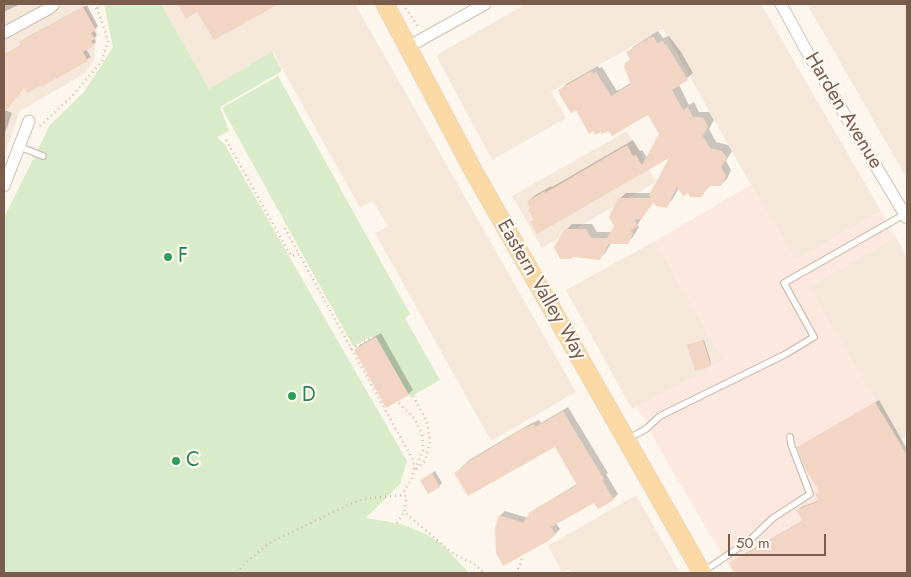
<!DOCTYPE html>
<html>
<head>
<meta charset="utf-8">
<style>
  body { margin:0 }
  #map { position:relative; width:911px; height:577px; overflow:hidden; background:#fdf6ec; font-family:Jost,sans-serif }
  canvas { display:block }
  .frame { position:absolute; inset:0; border:5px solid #7a5c4d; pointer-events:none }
  .scale { position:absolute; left:728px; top:534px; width:98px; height:22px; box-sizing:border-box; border:2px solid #7a5c4d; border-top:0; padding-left:6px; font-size:15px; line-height:18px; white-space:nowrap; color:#7a5c4d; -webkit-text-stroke:4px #fffaf3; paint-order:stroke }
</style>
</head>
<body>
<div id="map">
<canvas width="911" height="577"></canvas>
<div class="frame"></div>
<div class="scale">50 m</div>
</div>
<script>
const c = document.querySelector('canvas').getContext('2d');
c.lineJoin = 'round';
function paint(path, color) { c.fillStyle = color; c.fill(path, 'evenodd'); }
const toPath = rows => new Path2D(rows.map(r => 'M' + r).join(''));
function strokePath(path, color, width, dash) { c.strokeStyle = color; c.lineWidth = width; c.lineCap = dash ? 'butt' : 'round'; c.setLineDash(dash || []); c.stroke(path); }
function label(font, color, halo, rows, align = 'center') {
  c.font = font + ' Jost,sans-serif'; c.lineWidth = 4.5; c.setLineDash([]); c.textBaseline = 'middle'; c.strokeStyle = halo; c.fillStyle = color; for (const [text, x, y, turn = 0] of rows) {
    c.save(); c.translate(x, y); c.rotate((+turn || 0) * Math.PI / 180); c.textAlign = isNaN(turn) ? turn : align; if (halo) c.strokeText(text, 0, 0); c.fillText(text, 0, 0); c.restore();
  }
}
const residential = toPath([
  [4,4,84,4,97,26,94,61,84,74,20,111,4,156],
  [161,4,355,4,576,392,491,441,375,233,388,226,373,201,360,208,273,52,209,89],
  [526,4,761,4,881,211,796,260,751,185,663,29,551,92,566,118,492,160,437,57,440,53],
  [807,4,907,4,907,179],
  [627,131,656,182,542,248,512,196],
  [896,237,907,257,907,436,899,441,808,287],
  [655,241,724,361,632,409,566,290],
  [636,495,680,573,572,573,569,569,562,572,548,546]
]);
const commercial = toPath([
  [751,185,796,260,881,211,896,237,808,287,907,455,907,573,733,573,663,455,637,406,724,361,655,241]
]);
const green = toPath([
  [104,4,161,4,209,89,272,52,282,70,280,72,220,107,229,131,217,137,225,145,407,461,400,484,366,518,401,524,428,535,443,545,469,573,4,573,4,218,50,125,84,92,113,47],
  [278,76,410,314,405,318,440,380,410,397,374,335,353,346,222,108]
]);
const shadow = toPath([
  [4,4,20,4,4,12],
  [179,4,276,4,214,39,198,10,187,17],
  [87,5,98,26,94,30,97,35,94,38,96,42,86,49,91,57,43,85,24,86,5,110,12,113,4,136,4,58,6,56,6,55,22,44,24,39],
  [658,31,663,38,669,36,681,52,693,73,679,85,689,105,694,102,699,112,709,112,714,120,709,129,716,142,728,145,732,151,726,161,731,170,727,179,720,185,710,185,701,196,679,188,672,200,666,206,654,201,637,225,639,227,633,237,627,243,611,243,606,252,599,259,566,230,572,224,592,224,597,232,612,232,615,226,619,199,626,193,652,193,672,154,532,222,535,219,528,202,534,196,551,186,552,187,633,140,640,151,642,150,647,158,660,134,648,113,609,129,576,108,560,90,566,84,598,66,599,68,602,67,617,91,631,83,627,63,631,59,627,53,633,47],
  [381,333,413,390,408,394,355,350,360,345],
  [704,340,711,363,710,365,688,345],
  [879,400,907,449,907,573,737,573,731,563,734,560,804,520,798,510,801,507,820,500,820,490,799,447],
  [568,407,608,473,606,474,618,494,613,499,595,501,556,523,560,529,550,539,500,516,505,511,528,518,537,508,577,484,555,445,456,473,469,460,528,425,539,420,541,423],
  [435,471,442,483,439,486,421,480]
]);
const building = toPath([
  [177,4,279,4,214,40,197,12,186,19],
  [83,7,96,30,91,33,95,39,91,41,94,46,83,52,88,61,43,86,41,85,27,93,24,88,4,113,4,54,21,45,19,42],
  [651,37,654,37,657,43,663,41,665,45,666,44,688,80,672,90,683,110,688,107,693,117,703,117,708,127,703,136,710,148,722,151,727,158,721,167,726,176,721,186,708,186,702,197,690,197,688,193,683,196,677,187,667,208,656,206,653,202,642,219,635,219,637,227,631,230,633,234,628,244,609,244,600,260,573,257,571,259,560,259,554,247,565,229,586,229,591,238,607,238,614,226,609,217,618,198,651,198,649,195,669,158,537,234,530,222,534,220,528,210,530,208,527,202,545,191,545,193,627,145,633,156,636,155,642,165,659,134,648,115,612,136,609,131,601,134,601,132,595,135,593,131,589,134,576,110,571,113,559,94,560,93,558,90,592,71,593,74,596,72,611,96,631,84,624,67,626,62,630,60,626,52],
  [376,337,409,395,386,408,354,350],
  [703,340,711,366,695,371,687,345],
  [875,402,907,455,907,573,735,573,729,563,803,521,796,510,819,501,815,494,819,491,805,468,797,447],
  [563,411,604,479,602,480,614,500,598,509,594,503,551,527,556,535,550,538,550,540,503,566,496,553,495,528,499,515,523,523,530,512,577,485,555,447,468,496,454,473,464,467,463,465,522,429,534,424,536,427],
  [432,473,440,487,428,494,420,480]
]);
const path = toPath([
  [93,4,98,11],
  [403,4,419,28],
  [40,126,71,97,102,61,108,40,98,11,98,4],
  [226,140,291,256,299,254,413,460,414,471,411,481,404,490,406,501,404,512,455,555,473,563,484,573],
  [285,228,299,254],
  [351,349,375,336],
  [413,396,427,422,430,442,425,461,414,471],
  [399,403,415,419,422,434,423,450,415,469],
  [397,523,404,512],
  [237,573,243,565,271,542,350,504,363,499,404,495],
  [515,573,520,566,522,558]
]);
const lane = toPath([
  [20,147,43,156],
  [629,438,646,429,660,416,784,355,814,337,784,283,905,214],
  [704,571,750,540,773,518,810,494,791,444,790,437]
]);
const street = toPath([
  [781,4,806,50,907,218],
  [4,33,48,9,54,4],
  [408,47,485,4],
  [4,186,29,121]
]);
const primary = toPath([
  [385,4,474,172,702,573]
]);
const markers = [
  [168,257,5,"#2e9e5b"],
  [292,396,5,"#2e9e5b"],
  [176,461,5,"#2e9e5b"]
];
const streetNames = [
  ["Harden Avenue",843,111,59],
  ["Eastern Valley Way",541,290,60]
];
const leisureNames = [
  ["F",178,257],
  ["D",302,396],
  ["C",186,461]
];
paint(residential, '#f5e8da');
paint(commercial, '#fde8e0');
paint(green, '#d8ecc9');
paint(shadow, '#0003');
paint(building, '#f3d5c3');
strokePath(lane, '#d1beb0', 8);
strokePath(street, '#d1beb0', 13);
strokePath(primary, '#dad1cd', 19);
strokePath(path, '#d9b8a5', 2.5, [1, 4]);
strokePath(lane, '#fff', 5.5);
strokePath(street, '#fff', 11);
strokePath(primary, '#fbd9a5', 18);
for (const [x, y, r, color] of markers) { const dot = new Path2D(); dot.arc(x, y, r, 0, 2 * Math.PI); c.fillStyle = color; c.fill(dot); strokePath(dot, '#fffaf3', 2); }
label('20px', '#7a5c4d', '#fffaf3', streetNames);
label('20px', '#27864d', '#fffaf3', leisureNames, 'left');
</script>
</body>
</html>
